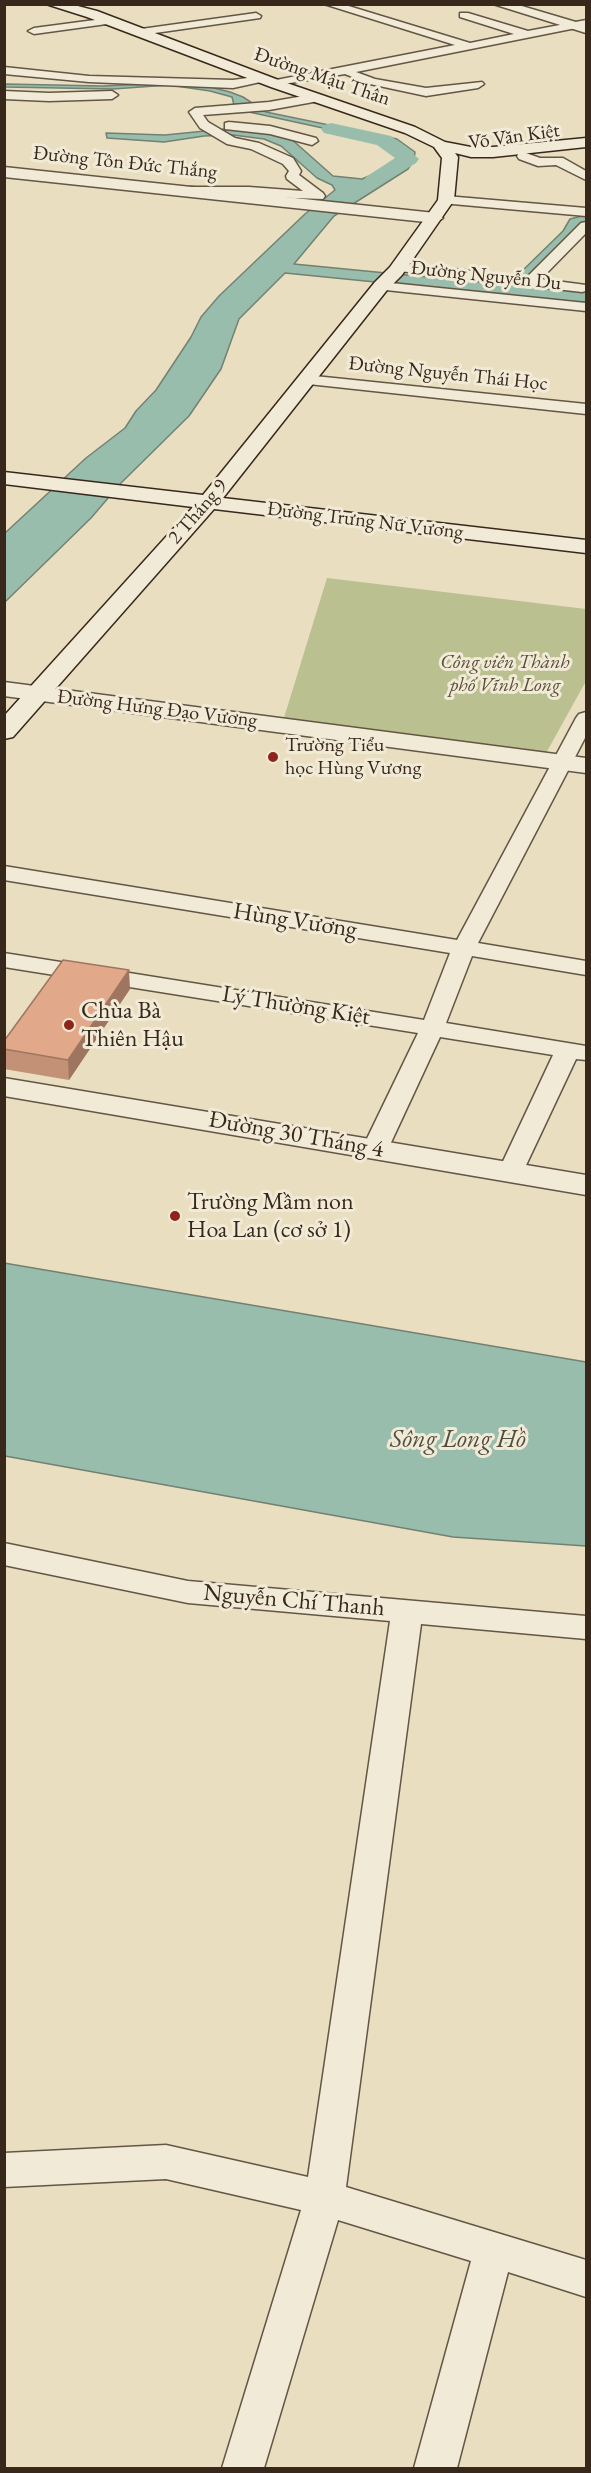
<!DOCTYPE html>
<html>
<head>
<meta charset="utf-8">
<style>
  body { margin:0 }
  #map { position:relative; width:591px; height:2473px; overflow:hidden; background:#e9dec0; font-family:"EB Garamond",serif }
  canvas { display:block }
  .frame { position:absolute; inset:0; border:6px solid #38281c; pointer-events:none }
</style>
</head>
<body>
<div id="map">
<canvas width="591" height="2473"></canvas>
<div class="frame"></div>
</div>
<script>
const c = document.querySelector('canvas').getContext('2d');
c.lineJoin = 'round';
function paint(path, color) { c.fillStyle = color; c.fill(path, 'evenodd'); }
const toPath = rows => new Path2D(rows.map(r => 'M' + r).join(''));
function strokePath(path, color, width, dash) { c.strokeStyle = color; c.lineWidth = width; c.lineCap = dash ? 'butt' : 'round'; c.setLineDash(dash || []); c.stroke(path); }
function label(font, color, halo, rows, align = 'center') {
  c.font = font + ' "EB Garamond",serif'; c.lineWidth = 6; c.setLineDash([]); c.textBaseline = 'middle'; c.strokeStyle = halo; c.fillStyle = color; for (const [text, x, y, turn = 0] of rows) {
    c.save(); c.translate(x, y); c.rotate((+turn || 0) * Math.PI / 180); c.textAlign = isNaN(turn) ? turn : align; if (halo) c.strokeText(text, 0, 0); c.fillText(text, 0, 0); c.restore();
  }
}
const green = toPath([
  [327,578,586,609,586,681,545,755,283,721]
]);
const water = toPath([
  [170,83,210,87,230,92,243,97,266,112,397,139,415,152,414,160,408,169,334,216,294,264,499,284,507,282,519,274,563,231,570,219,586,215,586,222,579,227,520,285,586,292,586,303,285,273,239,319,221,369,189,416,121,483,91,518,5,602,5,533,86,458,125,428,136,411,156,390,191,337,201,317,219,296,305,214,335,190,332,185,317,178,281,146,264,139,233,135,204,136,164,142,107,138,106,133,165,135,235,128,289,137,333,176,362,179,392,166,399,158,393,145,378,140,249,112,234,105,232,97,210,91,169,85,113,89,5,87,5,84,103,86,170,83],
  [4,1263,586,1362,586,1546,453,1537,5,1456,4,1263]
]);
const river = toPath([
  [331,123,391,136,419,159,416,163,380,185,373,187,366,185,363,181,366,177,395,158,377,145,324,133,321,129,324,125,331,123]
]);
const minor = toPath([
  [324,4,342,4,470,43,514,34,460,17,460,13,468,13,528,31,586,20,586,26,356,72,375,79,426,88,482,82,484,84,478,88,426,96,370,84,345,74,272,86,272,82,276,80,455,45,324,4],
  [256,13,261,16,260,18,141,35,135,32,141,29,256,13],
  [110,18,114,19,114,23,34,34,28,31,34,28,110,18],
  [4,67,89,76,233,80,261,76,267,79,265,81,233,88,89,82,4,74,4,67],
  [4,91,49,93,112,91,118,95,112,99,49,101,4,99,4,91],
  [315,94,319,95,319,101,269,110,203,115,208,122,235,138,259,143,293,158,301,171,299,175,323,193,325,196,323,199,184,194,182,191,189,187,249,187,303,191,287,179,286,176,289,171,283,164,251,149,227,144,200,128,189,112,195,108,269,102,315,94],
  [229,122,270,126,316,138,318,141,312,145,270,134,225,129,225,123,229,122],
  [523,152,540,158,563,158,586,171,586,180,556,165,538,166,519,159,517,156,519,153,523,152],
  [446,196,586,208,586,216,441,203,439,200,441,197,446,196],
  [586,222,586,233,541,279,586,285,586,291,582,292,399,271,392,267,399,263,527,277,581,223,586,222],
  [381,282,586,303,586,311,376,289,374,286,376,283,381,282],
  [305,375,586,404,586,414,299,383,297,380,299,377,305,375],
  [586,712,586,736,478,943,586,961,586,975,472,956,446,1023,586,1046,586,1060,576,1059,520,1178,511,1180,502,1178,498,1172,553,1055,440,1037,388,1149,384,1154,375,1157,366,1154,362,1149,418,1033,4,967,4,953,424,1020,450,953,4,880,4,866,457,940,576,718,579,714,586,712],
  [4,1543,188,1581,586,1616,586,1639,421,1624,346,2187,586,2260,586,2297,508,2272,457,2468,414,2468,471,2261,338,2220,264,2468,222,2468,301,2210,166,2179,4,2187,4,2153,166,2145,308,2177,390,1621,188,1603,4,1565,4,1543]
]);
const tertiary = toPath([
  [493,4,515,4,586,25,586,33,493,4],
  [4,167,435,213,443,218,435,223,4,177,4,167],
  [4,682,586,758,586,773,4,696,4,682],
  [4,1078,586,1175,586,1195,4,1096,4,1078]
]);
const secondary = toPath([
  [46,4,70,4,97,11,281,81,415,127,445,142,471,147,493,147,586,138,586,147,493,157,471,157,455,153,458,157,454,200,402,275,387,290,223,498,586,540,586,553,214,509,13,737,4,739,4,716,193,507,4,484,4,472,203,495,375,282,390,267,438,200,442,158,434,147,405,133,271,87,87,17,46,4]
]);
const wall = toPath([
  [130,989,69,1080,4,1069,4,1041]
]);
const shadedWall = toPath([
  [129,970,130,989,69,1080,68,1060]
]);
const building = toPath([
  [63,960,129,970,68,1060,4,1049,4,1041,63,960]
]);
const markers = [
  [273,757,6,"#8f2418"],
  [69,1025,6,"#8f2418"],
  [175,1216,6,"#8f2418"]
];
const farStreetnames = [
  ["Đường Mậu Thân",322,77,19],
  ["Võ Văn Kiệt",514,137,-8],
  ["Đường Tôn Đức Thắng",125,163,6],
  ["Đường Nguyễn Du",486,276,6],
  ["Đường Nguyễn Thái Học",448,374,6],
  ["2 Tháng 9",198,512,-49],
  ["Đường Trưng Nữ Vương",365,521,7],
  ["Đường Hưng Đạo Vương",157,709,7]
];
const farParknames = [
  ["Công viên Thành",505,663],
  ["phố Vĩnh Long",505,686]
];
const farPoinames = [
  ["Trường Tiểu",285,746],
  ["học Hùng Vương",285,769]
];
const streetNames = [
  ["Hùng Vương",295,921,9],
  ["Lý Thường Kiệt",296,1006,9],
  ["Đường 30 Tháng 4",296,1135,10],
  ["Nguyễn Chí Thanh",294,1601,5]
];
const poiNames = [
  ["Chùa Bà",81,1011],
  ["Thiên Hậu",81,1039],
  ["Trường Mầm non",187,1202],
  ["Hoa Lan (cơ sở 1)",187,1230]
];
const waterNames = [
  ["Sông Long Hồ",458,1440]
];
paint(green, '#bac090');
paint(water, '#99bdac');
strokePath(water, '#728172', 1.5);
paint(river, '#99bdac');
strokePath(minor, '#645645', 3);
strokePath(tertiary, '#645645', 3);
strokePath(secondary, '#38281c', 3);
paint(minor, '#f1ead6');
paint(tertiary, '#f1ead6');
paint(secondary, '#f1ead6');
paint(wall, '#c29176');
paint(shadedWall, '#9e7660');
paint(building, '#e1a989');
strokePath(building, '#9e7660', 1.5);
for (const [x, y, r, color] of markers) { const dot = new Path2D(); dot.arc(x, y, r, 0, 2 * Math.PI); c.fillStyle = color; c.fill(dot); strokePath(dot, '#f1ead6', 2); }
label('20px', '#38281c', '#f1ead6', farStreetnames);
label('italic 20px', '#584e39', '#f1ead6', farParknames);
label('20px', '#38281c', '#f1ead6', farPoinames, 'left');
label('24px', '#38281c', '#f1ead6', streetNames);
label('24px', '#38281c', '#f1ead6', poiNames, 'left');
label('italic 26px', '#504d40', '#f1ead6', waterNames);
</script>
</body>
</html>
